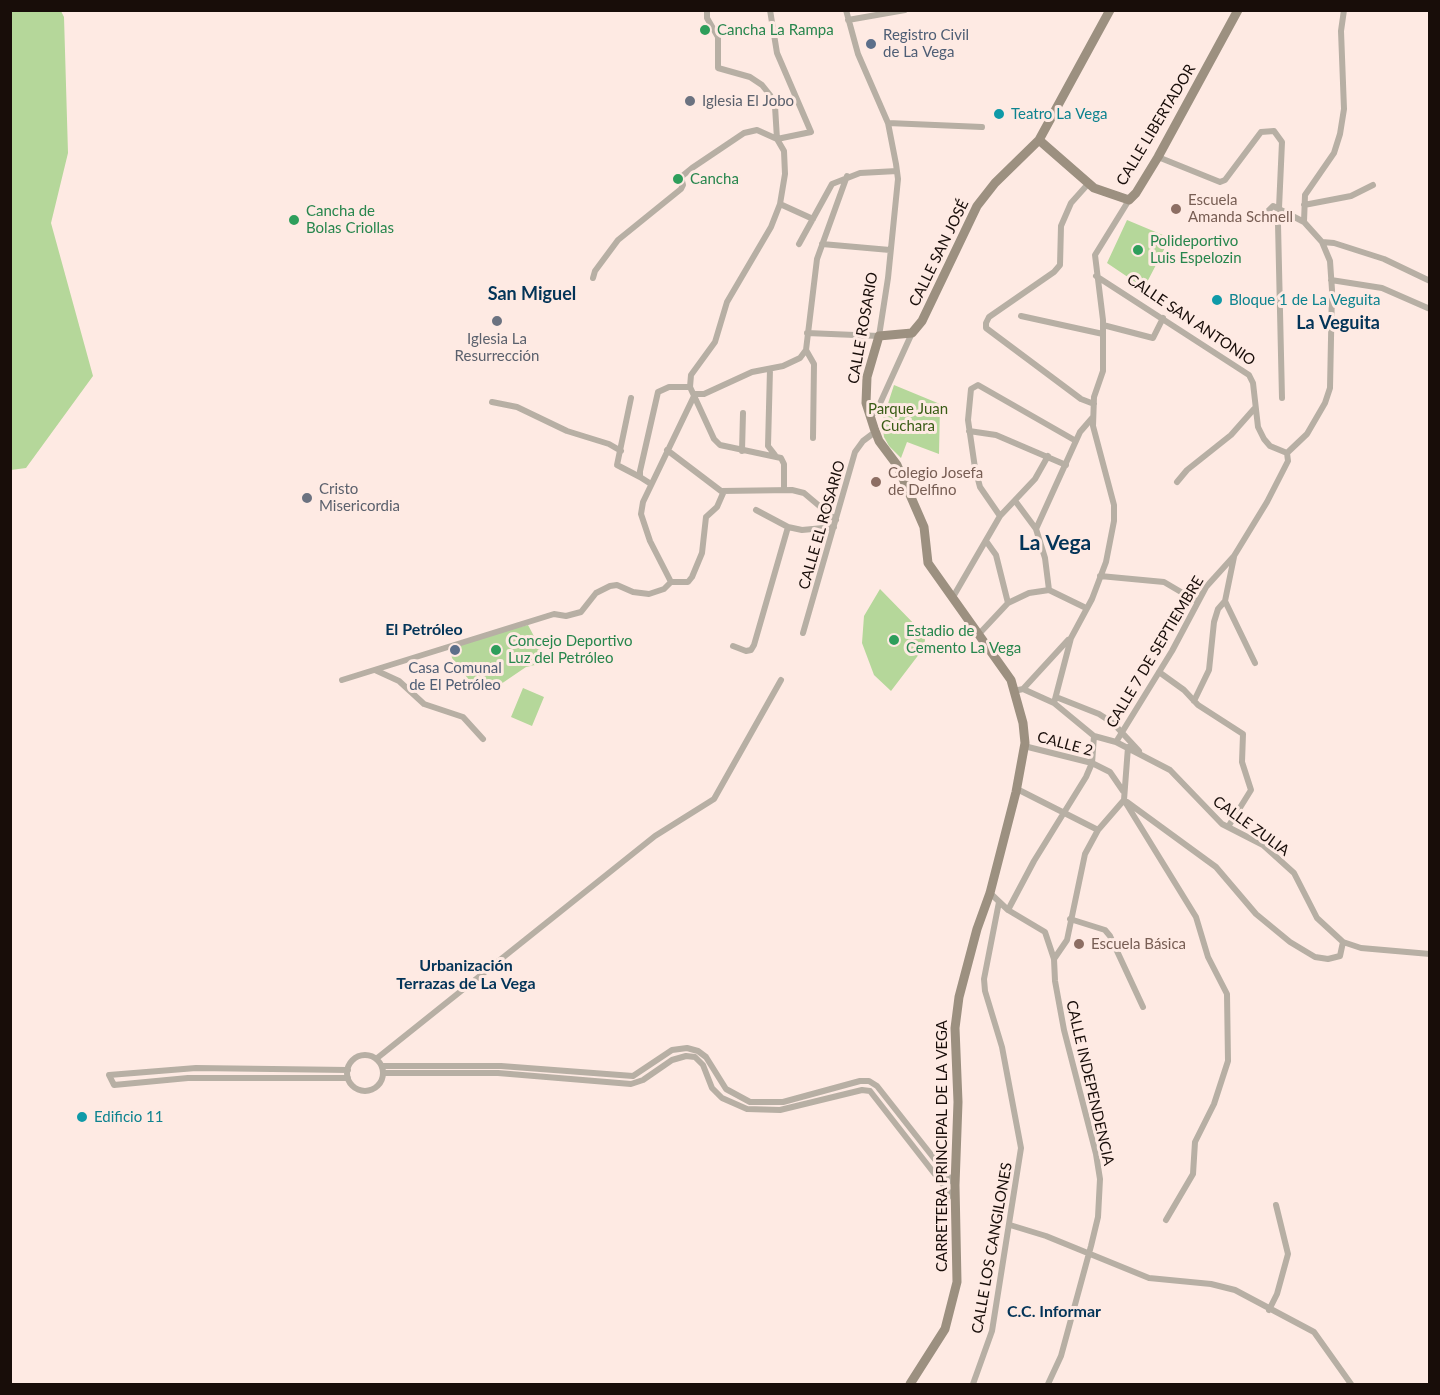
<!DOCTYPE html>
<html>
<head>
<meta charset="utf-8">
<style>
  body { margin:0 }
  #map { position:relative; width:1440px; height:1395px; overflow:hidden; background:#feeae3; font-family:Lato,sans-serif }
  canvas { display:block }
  .frame { position:absolute; inset:0; border:12px solid #180d09; pointer-events:none }
</style>
</head>
<body>
<div id="map">
<canvas width="1440" height="1395"></canvas>
<div class="frame"></div>
</div>
<script>
const c = document.querySelector('canvas').getContext('2d');
c.lineJoin = 'round';
function paint(path, color) { c.fillStyle = color; c.fill(path, 'evenodd'); }
const toPath = rows => new Path2D(rows.map(r => 'M' + r).join(''));
function strokePath(path, color, width, dash) { c.strokeStyle = color; c.lineWidth = width; c.lineCap = dash ? 'butt' : 'round'; c.setLineDash(dash || []); c.stroke(path); }
function label(font, color, halo, rows, align = 'center') {
  c.font = font + ' Lato,sans-serif'; c.lineWidth = 6; c.setLineDash([]); c.textBaseline = 'middle'; c.strokeStyle = halo; c.fillStyle = color; for (const [text, x, y, turn = 0] of rows) {
    c.save(); c.translate(x, y); c.rotate((+turn || 0) * Math.PI / 180); c.textAlign = isNaN(turn) ? turn : align; if (halo) c.strokeText(text, 0, 0); c.fillText(text, 0, 0); c.restore();
  }
}
const green = toPath([
  [10,11,61,11,64,17,68,153,51,223,93,376,26,468,11,470],
  [1127,220,1170,238,1144,288,1107,263],
  [894,385,940,404,939,454,907,442,901,458,889,446,884,437,882,422],
  [880,589,922,632,925,640,923,649,891,691,874,675,862,643,864,616],
  [528,625,544,655,534,662,535,665,526,667,501,684,469,680,452,658,450,645],
  [523,688,544,697,532,726,511,717]
]);
const street = toPath([
  [707,10,707,18,718,37,718,68,750,77,762,85,770,95,775,106,777,139,784,151,785,174,780,204,771,227,727,302,715,342,691,375,690,387,714,439,720,445,781,458,784,464,784,490],
  [770,10,777,53,811,132,777,139],
  [848,20,905,10],
  [888,123,982,127],
  [1158,157,1220,182,1225,180,1261,132,1274,131,1282,142,1279,208],
  [1088,184,1071,203,1061,226,1060,265,1054,272,989,317,986,323,986,328,1081,399,1094,404],
  [780,204,813,219],
  [1304,205,1351,196,1373,185],
  [1304,222,1305,195,1334,153,1340,134,1344,109,1341,31,1344,10],
  [1322,242,1334,243,1384,259,1430,281],
  [799,244,832,184,860,173,897,171],
  [822,244,890,250],
  [1096,276,1249,375,1253,383,1258,427,1264,439,1270,446,1287,453],
  [593,278,595,271,618,240,681,189,683,185,681,177,692,168,744,133,757,130,777,139],
  [1331,280,1382,288,1430,309],
  [1021,316,1103,334],
  [1103,325,1153,338,1163,318],
  [807,333,879,336,888,278,898,179,896,164,888,123,858,54,846,10],
  [806,350,814,364,813,438],
  [770,369,768,446,775,455],
  [695,394,704,394,752,372,783,366,800,358,806,350,817,259,847,176],
  [631,398,617,465,640,477],
  [1282,398,1278,224,1268,211,1273,206,1304,222,1322,242,1330,261,1332,290,1330,388,1325,403,1307,434,1287,453],
  [492,402,517,407,567,431,609,444,621,451],
  [870,417,877,410,912,333],
  [969,431,996,435,1066,465],
  [667,450,721,491,792,490,804,493,836,520],
  [742,451,743,413],
  [1177,482,1187,470,1231,435,1254,409],
  [651,484,640,477,640,471,658,392,669,387,690,387],
  [1016,502,1036,529,1045,558,1049,590,1086,608],
  [756,510,788,527],
  [1000,516,980,487,975,468,968,420,971,389,978,385,1076,441],
  [1036,529,1080,432,1093,417],
  [986,541,996,555,1008,603],
  [1100,576,1164,582,1198,602],
  [671,582,650,541,641,514,643,502,695,394],
  [671,582,688,582,692,577,702,553,706,517,717,507,724,491],
  [953,597,1000,516,1035,479,1048,456],
  [1225,601,1255,663],
  [803,633,855,452,863,441,875,432],
  [979,634,1008,603,1029,593,1049,590],
  [733,646,746,651,751,650,754,645,788,527,802,530,834,527],
  [375,670,399,681,424,704,463,717,483,739],
  [1159,672,1184,690,1198,705,1243,734,1242,762,1251,790,1228,827],
  [342,680,554,614,566,616,581,612,596,593,610,586,617,585,633,592,649,594,664,589,671,582],
  [1023,689,1068,640],
  [1014,691,1023,689,1054,703,1094,736,1116,742,1170,770,1222,824,1263,845,1294,873,1317,918,1343,942,1361,948,1430,954],
  [1056,697,1099,714,1113,723,1139,751],
  [1194,701,1209,670,1214,622,1218,609,1225,601,1234,557],
  [1054,703,1071,638,1092,599,1106,562,1114,521,1114,505,1093,426,1094,397,1103,371,1103,320,1095,255,1129,200],
  [1116,742,1172,651,1206,587,1234,556,1267,502,1288,461,1287,453],
  [1024,746,1092,763,1110,772,1123,791],
  [1128,747,1124,800,1196,917,1208,957,1227,994,1228,1061,1214,1104,1195,1142,1193,1174,1166,1220],
  [1017,789,1098,830],
  [1127,802,1216,867,1256,914,1290,942,1315,957,1328,959,1340,956,1343,942],
  [990,893,1008,910,1045,932,1054,959,1055,981,1064,1030,1096,1154,1100,1179,1098,1217,1091,1246,1061,1356,1048,1384],
  [1008,910,1034,861,1086,777,1092,763,1094,736],
  [1070,919,1105,930,1110,936,1143,1007],
  [1054,959,1067,940,1085,854,1098,830,1124,800],
  '347 1073a18 18 0 1 1 36 0a18 18 0 1 1-36 0Z',
  [376,1059,655,836,714,799,781,680],
  [382,1066,501,1066,633,1076,672,1050,687,1048,698,1051,706,1057,726,1089,750,1102,783,1102,860,1081,869,1081,877,1086,955,1185],
  [348,1070,196,1068,109,1075,114,1085,188,1078,348,1078],
  [383,1073,498,1073,631,1084,643,1080,672,1060,686,1056,695,1057,703,1065,712,1088,722,1098,747,1109,780,1110,862,1090,870,1091,955,1200],
  [1010,1225,1046,1236,1149,1278,1211,1284,1235,1290,1314,1332,1351,1384],
  [1269,1310,1277,1294,1288,1254,1276,1205],
  [973,1384,992,1331,1021,1148,1002,1047,985,991,984,979,999,902]
]);
const secondary = toPath([
  [1039,140,1094,188,1129,200,1136,193,1158,157,1238,10],
  [910,1384,945,1329,957,1282,955,1185,958,1102,955,1028,959,997,977,929,990,893,1016,792,1025,743,1023,723,1011,680,928,563,924,527,897,465,879,441,874,428,866,403,867,377,879,336,912,333,922,321,977,206,995,183,1039,140,1110,10]
]);
const markers = [
  [705,30,6,"#2e9e5b"],
  [871,44,6,"#5c6f8a"],
  [690,101,6,"#6b7280"],
  [999,114,6,"#0f9aa8"],
  [678,179,6,"#2e9e5b"],
  [1176,209,6,"#8d6e63"],
  [294,220,6,"#2e9e5b"],
  [1138,250,6,"#2e9e5b"],
  [1217,300,6,"#0f9aa8"],
  [497,321,6,"#6b7280"],
  [876,482,6,"#8d6e63"],
  [307,498,6,"#6b7280"],
  [894,640,6,"#2e9e5b"],
  [455,650,6,"#5c6f8a"],
  [496,650,6,"#2e9e5b"],
  [1079,944,6,"#8d6e63"],
  [82,1117,6,"#0f9aa8"]
];
const leisureNames = [
  ["Cancha La Rampa",717,30],
  ["Cancha",690,179],
  ["Cancha de",306,211],
  ["Bolas Criollas",306,228],
  ["Polideportivo",1150,241],
  ["Luis Espelozin",1150,258],
  ["Estadio de",906,631],
  ["Cemento La Vega",906,648],
  ["Concejo Deportivo",508,641],
  ["Luz del Petróleo",508,658]
];
const serviceNames = [
  ["Registro Civil",883,35],
  ["de La Vega",883,52],
  ["Casa Comunal",455,668,"center"],
  ["de El Petróleo",455,685,"center"]
];
const worshipNames = [
  ["Iglesia El Jobo",702,101],
  ["Iglesia La",497,339,"center"],
  ["Resurrección",497,356,"center"],
  ["Cristo",319,489],
  ["Misericordia",319,506]
];
const cultureNames = [
  ["Teatro La Vega",1011,114],
  ["Bloque 1 de La Veguita",1229,300],
  ["Edificio 11",94,1117]
];
const streetNames = [
  ["CALLE LIBERTADOR",1156,125,-59],
  ["CALLE SAN JOSÉ",939,253,-64],
  ["CALLE SAN ANTONIO",1191,320,34],
  ["CALLE ROSARIO",863,328,-80],
  ["CALLE EL ROSARIO",822,525,-74],
  ["CALLE 7 DE SEPTIEMBRE",1155,652,-59],
  ["CALLE 2",1065,744,15],
  ["CALLE ZULIA",1251,826,36],
  ["CALLE INDEPENDENCIA",1090,1083,77],
  ["CARRETERA PRINCIPAL DE LA VEGA",942,1146,-90],
  ["CALLE LOS CANGILONES",992,1248,-80]
];
const educationNames = [
  ["Escuela",1188,200],
  ["Amanda Schnell",1188,217],
  ["Colegio Josefa",888,473],
  ["de Delfino",888,490],
  ["Escuela Básica",1091,944]
];
const parkNames = [
  ["Parque Juan",908,409],
  ["Cuchara",908,426]
];
const neighbourhoodNames = [
  ["El Petróleo",424,630],
  ["Urbanización",466,966],
  ["Terrazas de La Vega",466,984],
  ["C.C. Informar",1054,1312]
];
const quarterNames = [
  ["San Miguel",532,294],
  ["La Veguita",1338,323]
];
const districtNames = [
  ["La Vega",1055,543]
];
paint(green, '#b5d79a');
strokePath(street, '#b7afa4', 6);
strokePath(secondary, '#9c9080', 9);
for (const [x, y, r, color] of markers) { const dot = new Path2D(); dot.arc(x, y, r, 0, 2 * Math.PI); c.fillStyle = color; c.fill(dot); strokePath(dot, '#feeae3', 2); }
label('15px', '#27864d', '#feeae3', leisureNames, 'left');
label('15px', '#4e5e75', '#feeae3', serviceNames, 'left');
label('15px', '#5b616d', '#feeae3', worshipNames, 'left');
label('15px', '#0d838f', '#feeae3', cultureNames, 'left');
label('15px', '#180d09', '#feeae3', streetNames);
label('15px', '#785e54', '#feeae3', educationNames, 'left');
label('15px', '#395c15', '#feeae3', parkNames);
label('bold 16px', '#033458', '#feeae3', neighbourhoodNames);
label('bold 18px', '#033458', '#feeae3', quarterNames);
label('bold 21px', '#033458', '#feeae3', districtNames);
</script>
</body>
</html>
